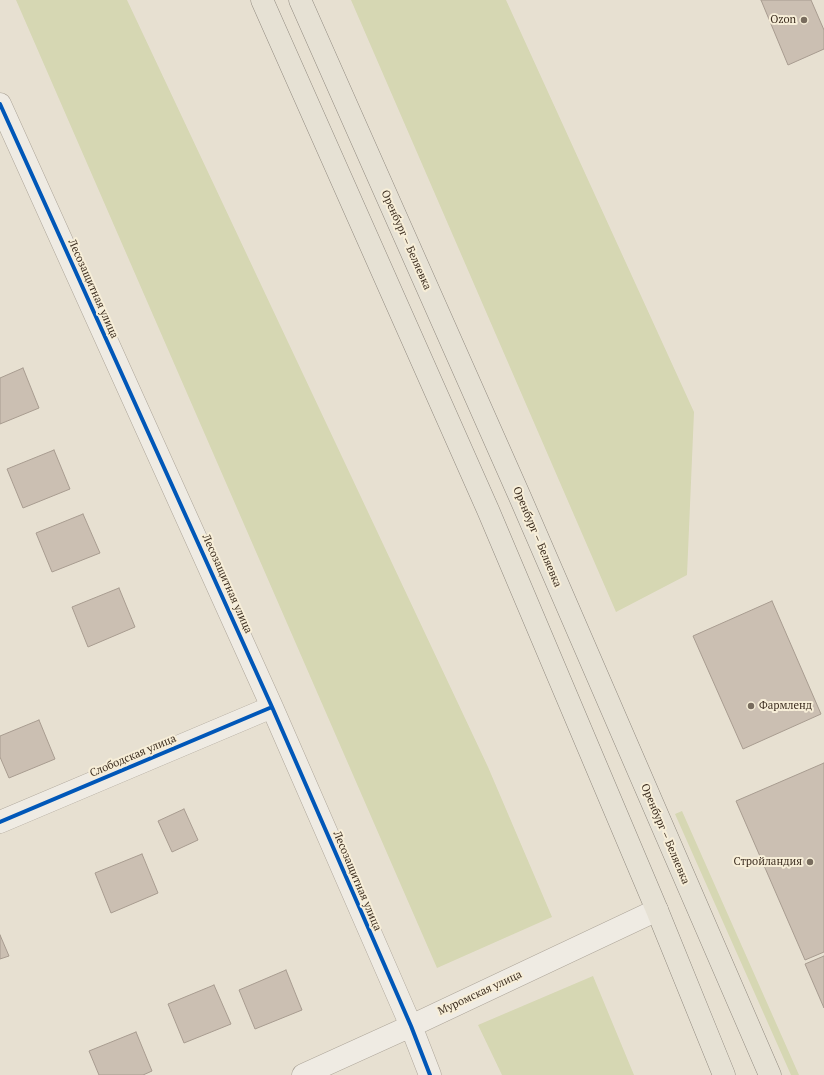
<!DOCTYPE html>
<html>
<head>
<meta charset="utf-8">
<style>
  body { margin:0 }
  canvas { display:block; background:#e7e0d1 }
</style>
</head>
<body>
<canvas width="824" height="1075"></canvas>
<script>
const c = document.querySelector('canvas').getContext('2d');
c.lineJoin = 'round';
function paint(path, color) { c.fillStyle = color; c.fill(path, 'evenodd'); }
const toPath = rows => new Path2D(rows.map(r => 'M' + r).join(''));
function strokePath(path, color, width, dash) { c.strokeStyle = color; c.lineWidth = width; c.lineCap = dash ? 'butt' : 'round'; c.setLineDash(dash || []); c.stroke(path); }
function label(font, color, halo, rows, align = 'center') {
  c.font = font + ' "PT Serif",serif'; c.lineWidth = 4; c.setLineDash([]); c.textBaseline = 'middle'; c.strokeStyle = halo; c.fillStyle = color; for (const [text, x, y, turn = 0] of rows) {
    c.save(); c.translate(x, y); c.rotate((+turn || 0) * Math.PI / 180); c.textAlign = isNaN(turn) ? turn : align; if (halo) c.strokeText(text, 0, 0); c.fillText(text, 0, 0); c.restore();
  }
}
const green = toPath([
  [16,0,127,0,488,767,552,917,437,968],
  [351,0,506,0,694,412,687,575,616,612],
  [682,811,799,1075,791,1075,675,814],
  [593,976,634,1075,502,1075,478,1025]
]);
const building = toPath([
  [761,0,811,0,824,30,824,49,788,65,761,0],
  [23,368,39,408,0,424,0,378,23,368],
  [54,450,70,489,23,508,7,469,54,450],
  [83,514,100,553,52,572,36,533,83,514],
  [119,588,135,627,88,647,72,607,119,588],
  [772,601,821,714,743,749,693,636,772,601],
  [39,720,55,759,9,778,0,757,0,736,39,720],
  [824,763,824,952,805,960,736,801,824,763],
  [184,809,198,840,172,852,158,821,184,809],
  [142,854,158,893,111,913,95,873,142,854],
  [0,935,9,956,0,959,0,935],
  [824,956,824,1008,805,964,824,956],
  [286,970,302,1010,255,1029,239,990,286,970],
  [214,985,231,1024,184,1043,168,1004,214,985],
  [136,1032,152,1071,143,1075,99,1075,89,1051,136,1032]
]);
const minor = toPath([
  [0,104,272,707,411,1026,430,1075],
  [0,822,272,707],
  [303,1075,411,1026,657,910]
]);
const major = toPath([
  [262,0,488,510,657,910,724,1075],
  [300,0,520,497,770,1075]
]);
const cycleway = toPath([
  [0,104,272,707,411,1026,430,1075],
  [0,822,272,707]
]);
const markers = [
  [804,20,4,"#786c5e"],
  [751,706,4,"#786c5e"],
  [810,862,4,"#786c5e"]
];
const poiNames = [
  ["Ozon",796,20],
  ["Фармленд",759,706,"left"],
  ["Стройландия",802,862]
];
const streetNames = [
  ["Оренбург – Беляевка",406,240,66],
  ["Лесозащитная улица",93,289,66],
  ["Оренбург – Беляевка",537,537,67],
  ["Лесозащитная улица",227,584,66],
  ["Слободская улица",133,756,-23],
  ["Оренбург – Беляевка",665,834,67],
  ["Лесозащитная улица",357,881,67],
  ["Муромская улица",480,993,-25]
];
paint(green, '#d6d7b3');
paint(building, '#cbbfb2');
strokePath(building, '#a89c90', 1);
strokePath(minor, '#ada599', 23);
strokePath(major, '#928b80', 23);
strokePath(minor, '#efebe3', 22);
strokePath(major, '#e6e1d4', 22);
strokePath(cycleway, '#0057b8', 4);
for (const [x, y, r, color] of markers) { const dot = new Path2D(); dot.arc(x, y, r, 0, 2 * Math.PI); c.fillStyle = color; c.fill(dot); strokePath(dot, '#f7eed8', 1.5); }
label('11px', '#3d2e20', '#f7eed8', poiNames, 'right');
label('11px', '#3d2e20', '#f7eed8', streetNames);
</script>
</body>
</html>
